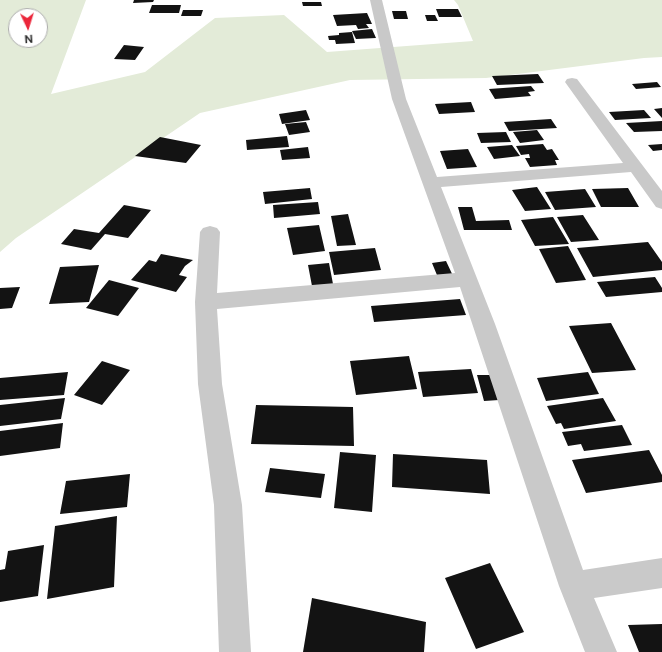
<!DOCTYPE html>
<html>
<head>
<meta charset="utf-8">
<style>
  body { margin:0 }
  #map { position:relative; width:662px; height:652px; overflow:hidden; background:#fff; font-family:"Public Sans",sans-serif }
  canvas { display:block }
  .north { position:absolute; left:8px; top:8px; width:40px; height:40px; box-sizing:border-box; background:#fff; border:1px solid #ababab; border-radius:50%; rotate:176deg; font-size:11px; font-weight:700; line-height:16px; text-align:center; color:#2c2c2c }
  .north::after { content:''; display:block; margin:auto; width:14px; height:18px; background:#eb263a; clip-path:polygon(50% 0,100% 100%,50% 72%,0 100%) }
</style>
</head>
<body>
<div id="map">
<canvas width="662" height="652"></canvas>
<div class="north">N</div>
</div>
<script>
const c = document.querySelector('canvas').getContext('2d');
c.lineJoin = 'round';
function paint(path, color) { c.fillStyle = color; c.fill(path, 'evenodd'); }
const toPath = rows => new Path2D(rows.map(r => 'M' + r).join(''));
const green = toPath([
  [0,0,86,0,51,94,145,72,215,18,284,15,327,52,473,41,458,5,454,0,662,0,662,57,644,58,486,78,350,80,200,113,16,238,0,252],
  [16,16,40,16,40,40,16,40]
]);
const building = toPath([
  [134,0,154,0,153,2,133,3],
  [302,2,321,2,322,6,303,6],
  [152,5,181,5,179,13,149,13],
  [436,9,458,9,462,17,439,17],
  [183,10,203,10,201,16,181,16],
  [392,11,406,11,408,19,394,19],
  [367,13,372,24,366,24,369,28,358,29,356,25,337,26,333,15],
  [425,15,435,15,438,21,427,21],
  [372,29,376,38,356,39,352,31],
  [352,32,355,43,336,44,335,40,329,40,328,36,339,35,339,33],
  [124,45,144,47,135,60,114,59],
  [538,74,544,83,497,85,492,76],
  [657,82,661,87,636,89,632,84],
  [531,86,535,91,528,92,531,96,495,99,489,89],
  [471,102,475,112,439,114,435,104],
  [662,108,662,118,654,109],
  [306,110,310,120,282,124,279,114],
  [644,110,651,118,615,120,609,112],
  [551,119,557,128,509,131,504,122],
  [662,121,662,131,634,132,626,123],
  [306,122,310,132,289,135,285,124],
  [537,130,544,140,520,143,513,132],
  [506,132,511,142,481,143,477,133],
  [287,136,289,147,247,150,246,140],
  [160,137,201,145,186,163,135,156],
  [543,144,547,150,552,149,559,160,555,160,557,165,530,167,525,158,530,158,529,154,521,155,516,146],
  [662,144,662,150,653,151,648,145],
  [512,145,520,156,494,159,487,147],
  [308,147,310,158,282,160,280,150],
  [468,149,477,167,447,169,440,151],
  [537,187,551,209,525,211,512,190],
  [310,188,312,199,265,204,263,192],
  [628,188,639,207,601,207,592,189],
  [585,189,596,207,555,210,545,192],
  [318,202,320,214,274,218,273,205],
  [124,205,151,210,128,238,105,234,91,250,61,244,74,229,99,233],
  [458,207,472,207,476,221,509,220,512,230,464,230],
  [348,214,356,245,337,246,331,216],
  [583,215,599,240,571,242,557,217],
  [553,217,569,244,535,246,521,220],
  [319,225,325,251,293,255,287,228],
  [648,242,662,262,662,270,593,277,577,248],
  [568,246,586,280,556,283,539,249],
  [375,248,381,270,334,275,329,252],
  [161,254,193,260,185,266,179,275,187,277,176,292,131,280,149,260,156,262],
  [446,261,454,278,439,280,432,263],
  [329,263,333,284,312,286,308,265],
  [99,265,89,302,49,304,60,267],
  [655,277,662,288,662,292,606,297,597,282],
  [109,280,139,288,118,316,86,308],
  [20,287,12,308,0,309,0,288],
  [460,299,466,315,374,322,371,306],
  [611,323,636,370,592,373,569,326],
  [409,356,417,389,356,395,350,361],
  [102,361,130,370,102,405,74,395],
  [471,369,478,393,423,397,418,372],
  [68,372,64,395,0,400,0,378],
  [588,372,599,394,546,401,537,378],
  [477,375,491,375,499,400,484,401],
  [65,398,61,419,0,426,0,405],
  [603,398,616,421,564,429,561,423,556,424,547,406],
  [256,405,353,407,354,446,251,444],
  [63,423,60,448,0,456,0,431],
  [622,425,632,445,584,451,581,444,568,446,562,432],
  [649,450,662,475,662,482,586,493,572,460],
  [340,452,376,455,372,512,334,508],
  [393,454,487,460,490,494,392,487],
  [270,468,325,474,321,498,265,492],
  [130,474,127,507,60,514,66,481],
  [117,516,114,587,47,599,55,526],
  [44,545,38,596,0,602,0,570,5,569,8,551],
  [490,563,524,632,476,649,445,578],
  [312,598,426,622,424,652,303,652],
  [662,624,662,652,639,652,628,625]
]);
const minor = toPath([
  [370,0,382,0,406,99,437,177,623,163,565,82,567,79,572,78,577,79,662,191,662,209,656,207,631,172,441,187,495,324,583,570,662,558,662,588,594,598,617,652,585,652,559,586,460,287,217,309,222,384,242,505,251,652,219,652,214,505,198,384,195,302,200,232,203,228,210,226,217,228,220,232,217,293,455,273,392,99,370,0]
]);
paint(green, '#e3ebd8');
paint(building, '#131313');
paint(minor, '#c9c9c9');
</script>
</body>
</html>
